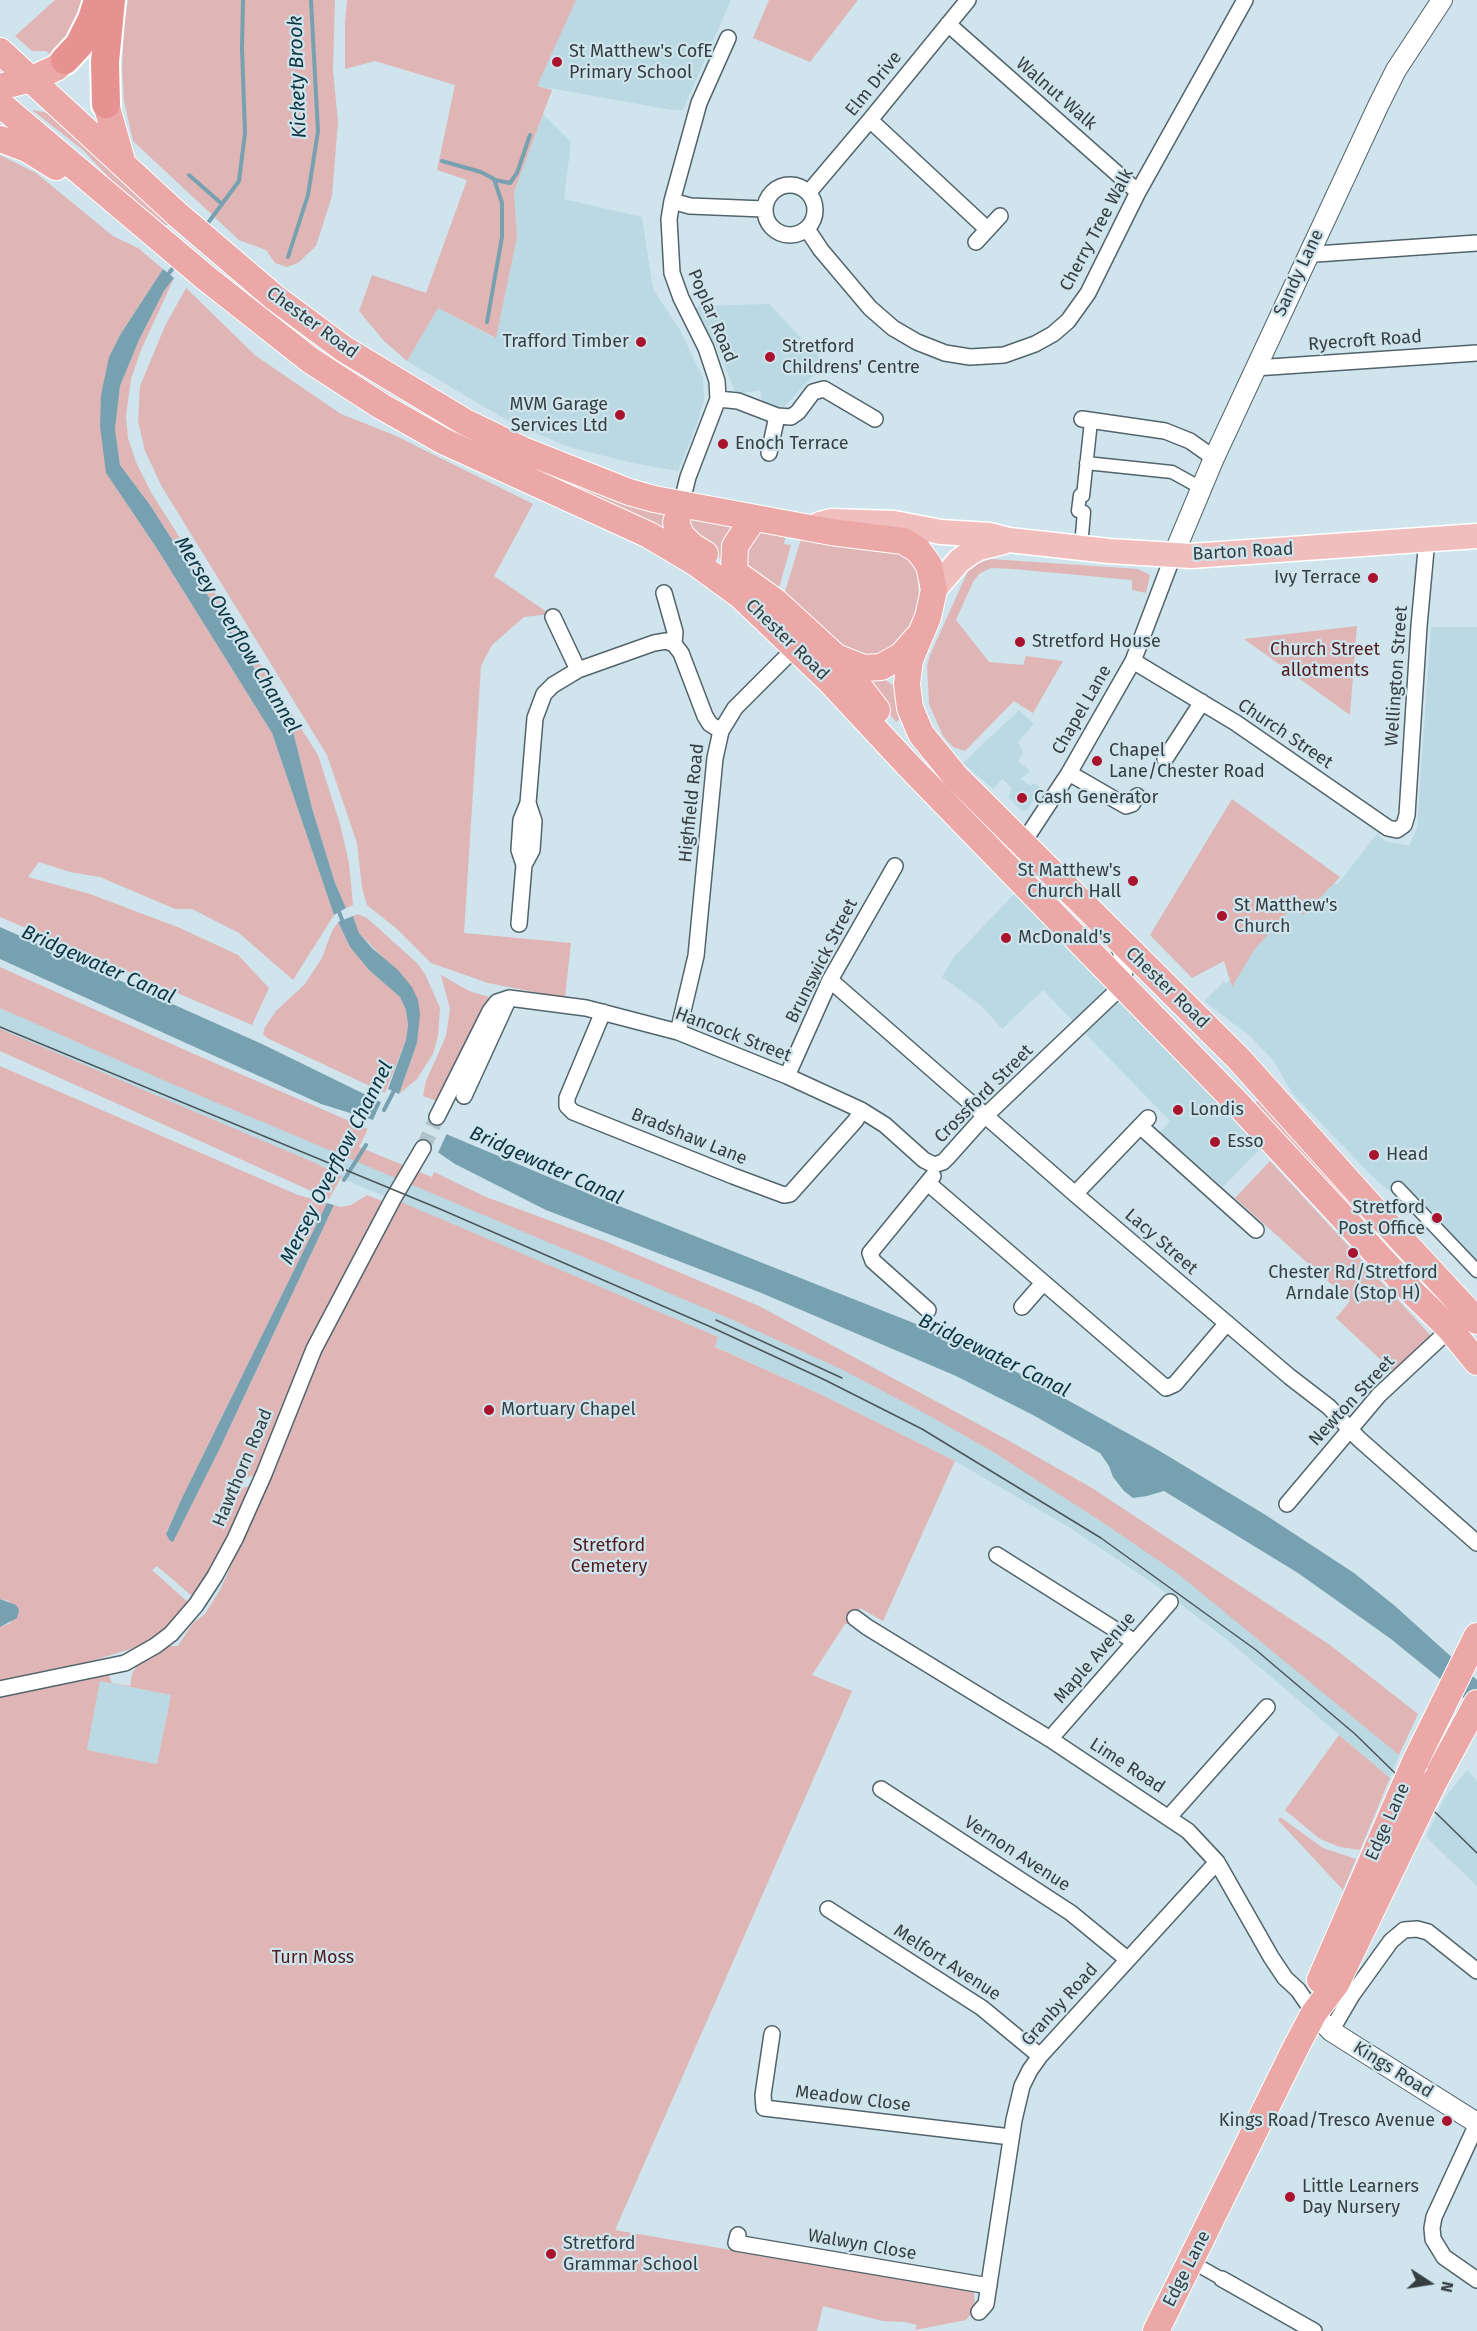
<!DOCTYPE html>
<html>
<head>
<meta charset="utf-8">
<style>
  body { margin:0 }
  #map { position:relative; width:1477px; height:2331px; overflow:hidden; background:#cfe4ec; font-family:"Fira Sans",sans-serif }
  canvas { display:block }
  .north { position:absolute; left:1399px; top:2253px; width:60px; height:60px; -webkit-text-stroke:4px #cfe4ec; paint-order:stroke; rotate:102deg; font-size:16px; font-weight:700; line-height:24px; text-align:center; color:#363e41 }
  .north::after { content:''; display:block; margin:auto; width:21px; height:27px; background:#363e41; clip-path:polygon(50% 0,100% 100%,50% 72%,0 100%) }
</style>
</head>
<body>
<div id="map">
<canvas width="1477" height="2331"></canvas>
<div class="north">N</div>
</div>
<script>
const c = document.querySelector('canvas').getContext('2d');
c.lineJoin = 'round';
function paint(path, color) { c.fillStyle = color; c.fill(path, 'evenodd'); }
const toPath = rows => new Path2D(rows.map(r => 'M' + r).join(''));
function strokePath(path, color, width, dash) { c.strokeStyle = color; c.lineWidth = width; c.lineCap = dash ? 'butt' : 'round'; c.setLineDash(dash || []); c.stroke(path); }
function label(font, color, halo, rows, align = 'center') {
  c.font = font + ' "Fira Sans",sans-serif'; c.lineWidth = 4.5; c.setLineDash([]); c.textBaseline = 'middle'; c.strokeStyle = halo; c.fillStyle = color; for (const [text, x, y, turn = 0] of rows) {
    c.save(); c.translate(x, y); c.rotate((+turn || 0) * Math.PI / 180); c.textAlign = isNaN(turn) ? turn : align; if (halo) c.strokeText(text, 0, 0); c.fillText(text, 0, 0); c.restore();
  }
}
const built = toPath([
  [384,0,731,0,683,110,672,110,465,73],
  [543,114,571,142,564,199,642,217,653,289,680,330,703,378,704,400,698,421,678,471,633,463,572,448,510,422,407,361,438,308,495,338,517,237,514,192],
  [769,304,825,363,780,411,763,406,760,390,736,394,718,350,696,309,698,306],
  [1431,627,1477,627,1477,1280,1400,1199,1377,1181,1293,1094,1273,1060,1250,1036,1204,1001,1224,982,1227,983,1318,871,1337,885,1377,834,1385,841,1409,846,1417,828],
  [1019,710,1034,724,1018,742,1023,753,1018,761,1030,771,1021,779,1031,786,1034,783,1041,788,1028,809,1022,811,1008,797,1012,788,1002,779,993,789,963,763],
  [1019,889,1266,1143,1223,1187,1160,1132,1170,1121,1043,990,1002,1029,982,1006,942,977,954,957],
  [0,987,361,1148,724,1300,932,1413,1156,1556,1252,1628,1399,1755,1390,1778,1230,1642,1154,1584,1067,1526,955,1461,822,1395,714,1346,718,1337,0,1034],
  [100,1681,171,1695,157,1764,87,1750],
  [1467,1770,1477,1781,1477,1886,1426,1837,1444,1799]
]);
const green = toPath([
  [55,0,87,0,65,44,51,55,46,51,32,51,15,36],
  [128,0,335,0,333,70,338,122,332,196,316,246,298,263,287,267,275,263,266,250,239,240,133,141,124,101,122,69,124,25],
  [347,0,576,0,537,86,552,90,514,192,517,237,496,338,438,308,407,361,384,341,359,311,372,275,426,293,467,180,437,170,455,85,375,61,345,69,345,23],
  [769,0,858,0,810,62,753,38],
  [32,110,49,113,171,225,165,225,113,182,83,150],
  [0,155,36,173,113,236,138,248,163,269,120,335,109,357,106,473,156,547,272,733,334,915,293,980,239,933,192,909,175,909,100,877,70,872,39,862,28,877,90,894,180,928,238,955,269,988,252,1025,0,917],
  [174,278,141,350,131,379,126,416,128,438,136,462,152,494,318,755,340,824,349,863,353,905,346,908,335,883,312,808,294,735,285,716,150,505,120,465,115,429,120,386,139,340,164,291],
  [186,288,256,356,341,414,394,435,533,504,494,576,550,614,524,617,492,645,481,666,464,933,571,943,565,998,488,983,431,963,397,929,367,905,362,888,357,843,327,755,162,487,145,451,138,421,140,386,165,326],
  [277,319,325,354,408,406,481,445,581,487,669,513,667,531,448,433,323,357],
  [683,517,737,525,722,560,687,533],
  [765,531,786,533,784,544,791,545,777,595,743,566,742,560,755,535],
  [802,536,863,541,909,556,917,569,919,594,913,621,898,649,862,661,782,601],
  [991,559,1138,569,1150,575,1146,593,1132,590,1132,580,1013,569,991,568,979,574,973,582,956,620,989,662,1023,665,1026,656,1063,661,1033,713,1014,701,965,751,953,747,943,736,929,704,927,666,930,655,968,571,975,564],
  [1357,626,1350,715,1244,639],
  [884,679,894,686,899,720,896,722,862,681],
  [1232,799,1340,877,1303,915,1294,905,1254,950,1232,987,1224,961,1192,978,1150,935],
  [358,914,367,918,417,963,425,974,440,1008,438,1036,433,1054,417,1079,399,1094,417,1043,412,987,359,933,353,916],
  [338,922,350,947,369,970,400,997,406,1010,408,1025,406,1040,385,1093,267,1038,263,1034,265,1027,276,1011,305,984,322,958,332,931],
  [0,967,194,1054,368,1129,359,1147,432,1177,434,1172,486,1197,605,1241,759,1306,1006,1439,1092,1488,1330,1645,1418,1714,1399,1755,1177,1573,1102,1522,990,1450,928,1415,841,1369,733,1320,170,1083,0,1008],
  [441,975,469,991,489,997,437,1101,423,1096,426,1081,446,1036,450,1009],
  [0,1029,313,1162,342,1176,329,1199,0,1051],
  [0,1066,298,1195,327,1203,182,1498,166,1533,170,1541,173,1542,220,1448,334,1205,340,1207,351,1205,367,1195,382,1201,301,1363,255,1475,231,1483,225,1496,252,1484,226,1543,203,1581,193,1597,157,1566,152,1570,190,1604,165,1630,137,1647,72,1667,0,1682,0,1627,11,1623,9,1601,0,1599],
  [1259,1100,1314,1160,1356,1209,1353,1211,1253,1105],
  [1270,1161,1433,1338,1394,1372,1336,1318,1350,1301,1235,1198],
  [401,1202,718,1337,715,1347,822,1395,955,1461,883,1621,860,1608,852,1624,845,1624,812,1675,852,1691,615,2230,974,2292,975,2309,966,2320,915,2330,917,2325,905,2322,883,2321,823,2306,817,2331,0,2331,0,1693,103,1671,109,1676,112,1683,130,1686,132,1674,138,1664,149,1660,170,1646,178,1646,193,1623,205,1614,220,1590,277,1463,321,1352,354,1286],
  [100,1681,171,1695,157,1764,87,1750],
  [1339,1735,1390,1778,1360,1850,1340,1847,1320,1839,1285,1810],
  [1280,1817,1323,1848,1356,1859,1343,1890,1278,1820]
]);
const water = toPath([
  [163,269,174,278,164,291,139,340,120,386,115,429,120,465,150,505,285,716,294,735,312,808,335,883,346,908,334,915,272,733,156,547,106,473,100,426,101,395,109,357,120,335],
  [353,916,359,933,372,948,398,970,412,987,418,1000,420,1014,417,1043,399,1094,388,1089,406,1040,408,1025,406,1010,400,997,369,970,350,947,338,922],
  [0,927,262,1044,446,1134,594,1196,964,1343,1158,1450,1264,1514,1354,1573,1395,1606,1477,1680,1477,1709,1391,1639,1298,1573,1164,1491,1147,1496,1133,1498,1124,1491,1113,1477,1109,1466,1100,1453,1033,1415,956,1376,759,1292,546,1210,455,1164,417,1138,373,1120,321,1104,0,959],
  [327,1203,334,1205,220,1448,173,1542,170,1541,166,1534,182,1498],
  [0,1599,16,1605,19,1610,17,1618,0,1627]
]);
const pier = toPath([
  [382,1100,448,1131,437,1155,416,1141,371,1124]
]);
const stream = toPath([
  [442,161,481,172,494,179,502,203,502,237,487,322],
  [189,175,222,204],
  [495,180,510,183,517,173,530,135],
  [205,227,239,181,245,133,242,48,243,0],
  [288,257,308,195,318,131,311,0],
  [166,277,176,264],
  [338,909,344,925],
  [384,1110,396,1087],
  [344,1180,366,1145]
]);
const minorTunnel = toPath([
  [423,1148,437,1117]
]);
const pedestrian = toPath([
  [1086,463,1172,472,1201,488],
  [1081,547,1084,512,1078,511,1080,495,1083,496,1091,421],
  [1398,1188,1477,1271],
  [1192,2262,1222,2279]
]);
const minor = toPath([
  [948,24,1138,192],
  [870,120,987,229],
  '765 210a25 25 0 1 1 50 0a25 25 0 1 1-50 0Z',
  [809,192,870,120,968,0],
  [672,201,690,206,764,209],
  [807,229,821,250,870,308,893,328,917,342,945,353,970,357,1004,355,1035,344,1053,334,1068,321,1088,293,1138,192,1245,0],
  [976,242,1000,216],
  [1309,252,1316,254,1477,243],
  [1255,368,1477,353],
  [718,399,738,401,777,416,791,417,798,412,813,392,824,389,875,419],
  [1082,419,1165,431,1190,441,1214,458],
  [769,453,777,416],
  [681,505,688,477,718,399,717,381,706,348,681,298,672,273,669,219,672,201,699,103,728,38],
  [664,593,675,632,674,644],
  [553,617,578,670],
  [674,644,681,653,705,716,710,724,721,731],
  [1133,661,1236,723,1388,828,1397,830,1404,825,1407,815,1419,626,1427,539],
  [1165,759,1202,702],
  [1069,773,1126,806,1132,804,1137,796],
  [1023,843,1069,773,1133,661,1173,556],
  [524,865,532,850,534,821,528,803],
  [519,924,524,865,519,850,521,820,528,803,535,718,544,694,553,685,578,670,654,643,666,641,674,644],
  [830,980,1075,1194,1290,1377,1329,1407,1359,1439,1477,1543],
  [603,1012,567,1098,567,1106,573,1112,733,1176,784,1195,790,1194,856,1120,861,1110],
  [678,1032,696,956,715,758,721,731,735,708,795,648],
  [787,1076,830,980,895,866],
  [464,1096,509,998],
  [437,1117,490,1011,497,1002,509,998,586,1008,678,1032,787,1076,861,1110,885,1125,924,1160,934,1165],
  [1140,1126,1256,1230],
  [934,1165,943,1162,947,1158,981,1120,1122,986,1125,971,1118,942],
  [929,1184,1166,1388,1175,1384,1227,1323],
  [1075,1194,1148,1118],
  [1022,1307,1043,1283],
  [928,1310,873,1261,870,1253,933,1176],
  [1287,1504,1379,1395,1450,1329],
  [997,1555,1135,1642],
  [855,1618,867,1627,1050,1739,1188,1831,1217,1862,1271,1957,1285,1978,1298,1990,1314,2013],
  [0,1689,125,1663,155,1646,171,1634,196,1605,215,1576,235,1539,264,1474,314,1349,393,1199,423,1148],
  [1050,1739,1170,1602],
  [881,1789,1071,1913,1127,1959],
  [1169,1817,1267,1707],
  [828,1909,982,2008,1040,2056],
  [1331,2031,1352,1995,1391,1941,1404,1930,1417,1929,1428,1932,1477,1971],
  [772,2034,763,2095,764,2108,1011,2137],
  [1477,2124,1434,2217,1432,2228,1433,2239,1444,2257,1477,2280],
  [738,2235,736,2243,989,2286],
  [1222,2279,1314,2331],
  [979,2312,986,2304,1014,2120,1022,2086,1030,2070,1040,2056,1217,1862]
]);
const tertiary = toPath([
  [1173,556,1214,458,1379,104,1396,70,1442,0],
  [1314,2013,1331,2031,1477,2123]
]);
const primary = toPath([
  [820,524,832,521,894,523,941,532,990,535,1009,540,1109,551,1191,556,1477,536],
  [934,590,959,561,970,553,979,548,1003,542]
]);
const trunk = toPath([
  [0,51,178,215,274,297,344,349,465,422,523,450,629,492,654,499,831,532,903,541,918,550,929,565,934,590,928,617,910,660,907,684,910,708,921,734,955,776,1239,1059,1376,1212,1477,1321],
  [0,87,32,79,56,68,65,60],
  [0,104,206,278,310,360,381,406,443,441,649,535,696,563,741,596,828,679,908,765,1236,1102,1413,1293,1450,1329,1477,1362],
  [106,104,123,164],
  [0,139,27,149,56,167],
  [681,505,676,523,681,535,692,546,705,554],
  [734,572,735,546,754,518],
  [741,577,776,602,836,657,877,710],
  [836,657,864,668,881,667,901,656,916,639],
  [1415,1762,1477,1636],
  [1434,1782,1477,1703],
  [1320,1980,1400,1796],
  [1156,2331,1297,2045,1314,2013,1336,1984,1421,1808]
]);
const motorway = toPath([
  [65,60,79,45,92,19,98,0],
  [106,104,105,62,111,0]
]);
const tram = toPath([
  [0,1027,440,1209,711,1327,825,1380,922,1429,1101,1538,1256,1650,1355,1734,1477,1853],
  [716,1320,842,1378]
]);
const trunkBridge = toPath([
  [1400,1796,1415,1762],
  [1421,1808,1434,1782]
]);
const markers = [
  [557,62,6,"#aa132e"],
  [641,342,6,"#aa132e"],
  [770,357,6,"#aa132e"],
  [620,415,6,"#aa132e"],
  [723,444,6,"#aa132e"],
  [1373,578,6,"#aa132e"],
  [1020,642,6,"#aa132e"],
  [1097,761,6,"#aa132e"],
  [1022,798,6,"#aa132e"],
  [1133,881,6,"#aa132e"],
  [1222,916,6,"#aa132e"],
  [1006,938,6,"#aa132e"],
  [1178,1110,6,"#aa132e"],
  [1215,1142,6,"#aa132e"],
  [1374,1155,6,"#aa132e"],
  [1437,1218,6,"#aa132e"],
  [1353,1253,6,"#aa132e"],
  [489,1410,6,"#aa132e"],
  [1447,2121,6,"#aa132e"],
  [1290,2197,6,"#aa132e"],
  [551,2254,6,"#aa132e"]
];
const poiNames = [
  ["St Matthew's CofE",569,52],
  ["Primary School",569,73],
  ["Trafford Timber",629,342,"right"],
  ["Stretford",782,347],
  ["Childrens' Centre",782,368],
  ["MVM Garage",608,405,"right"],
  ["Services Ltd",608,426,"right"],
  ["Enoch Terrace",735,444],
  ["Ivy Terrace",1361,578,"right"],
  ["Stretford House",1032,642],
  ["Chapel",1109,751],
  ["Lane/Chester Road",1109,772],
  ["Cash Generator",1034,798],
  ["St Matthew's",1121,871,"right"],
  ["Church Hall",1121,892,"right"],
  ["St Matthew's",1234,906],
  ["Church",1234,927],
  ["McDonald's",1018,938],
  ["Londis",1190,1110],
  ["Esso",1227,1142],
  ["Head",1386,1155],
  ["Stretford",1425,1208,"right"],
  ["Post Office",1425,1229,"right"],
  ["Chester Rd/Stretford",1353,1273,"center"],
  ["Arndale (Stop H)",1353,1294,"center"],
  ["Mortuary Chapel",501,1410],
  ["Kings Road/Tresco Avenue",1435,2121,"right"],
  ["Little Learners",1302,2187],
  ["Day Nursery",1302,2208],
  ["Stretford",563,2244],
  ["Grammar School",563,2265]
];
const streetNames = [
  ["Elm Drive",874,84,-51],
  ["Walnut Walk",1056,94,41],
  ["Cherry Tree Walk",1097,230,-62],
  ["Sandy Lane",1299,273,-65],
  ["Poplar Road",712,316,67],
  ["Chester Road",312,323,36],
  ["Ryecroft Road",1365,341,-4],
  ["Barton Road",1243,552,-3],
  ["Chester Road",787,640,44],
  ["Wellington Street",1397,676,-86],
  ["Chapel Lane",1082,710,-60],
  ["Church Street",1285,734,34],
  ["Highfield Road",692,803,-84],
  ["Brunswick Street",822,961,-63],
  ["Chester Road",1167,988,44],
  ["Hancock Street",733,1035,21],
  ["Crossford Street",984,1094,-45],
  ["Bradshaw Lane",689,1137,22],
  ["Lacy Street",1161,1242,41],
  ["Newton Street",1352,1401,-47],
  ["Hawthorn Road",243,1468,-67],
  ["Maple Avenue",1095,1658,-49],
  ["Lime Road",1127,1766,33],
  ["Edge Lane",1388,1822,-66],
  ["Vernon Avenue",1017,1854,33],
  ["Melfort Avenue",947,1963,33],
  ["Granby Road",1060,2005,-48],
  ["Kings Road",1393,2070,32],
  ["Meadow Close",853,2099,7],
  ["Walwyn Close",862,2245,10],
  ["Edge Lane",1187,2269,-63]
];
const parkNames = [
  ["Church Street",1325,650],
  ["allotments",1325,671],
  ["Stretford",609,1546],
  ["Cemetery",609,1567],
  ["Turn Moss",313,1958]
];
const waterNames = [
  ["Kickety Brook",298,77,-92],
  ["Mersey Overflow Channel",237,635,59],
  ["Bridgewater Canal",98,965,24],
  ["Mersey Overflow Channel",337,1163,-63],
  ["Bridgewater Canal",546,1166,24],
  ["Bridgewater Canal",994,1356,26]
];
paint(built, '#bbd9e3');
paint(green, '#dfb6b5');
paint(water, '#77a1b0');
paint(pier, '#cfe4ec');
strokePath(stream, '#77a1b0', 4);
strokePath(minorTunnel, '#b0c3ca', 15, [15, 8]);
strokePath(pedestrian, '#52646b', 15);
strokePath(minor, '#52646b', 18);
strokePath(tertiary, '#52646b', 22);
strokePath(primary, '#fff', 27);
strokePath(trunk, '#fff', 28);
strokePath(motorway, '#fff', 32);
strokePath(pedestrian, '#fff', 12);
strokePath(minor, '#fff', 15);
strokePath(tertiary, '#fff', 20);
strokePath(primary, '#f0bebd', 24);
strokePath(trunk, '#eba8a7', 26);
strokePath(motorway, '#e69291', 28);
strokePath(tram, '#4a5458', 1.5);
strokePath(trunkBridge, '#fff', 28, []);
strokePath(trunkBridge, '#eba8a7', 26);
for (const [x, y, r, color] of markers) { const dot = new Path2D(); dot.arc(x, y, r, 0, 2 * Math.PI); c.fillStyle = color; c.fill(dot); strokePath(dot, '#cfe4ec', 2); }
label('18px', '#363e41', '#cfe4ec', poiNames, 'left');
label('18px', '#363e41', '#cfe4ec', streetNames);
label('18px', '#511c1e', '#cfe4ec', parkNames);
label('italic 20px', '#0b3440', '#cfe4ec', waterNames);
</script>
</body>
</html>
